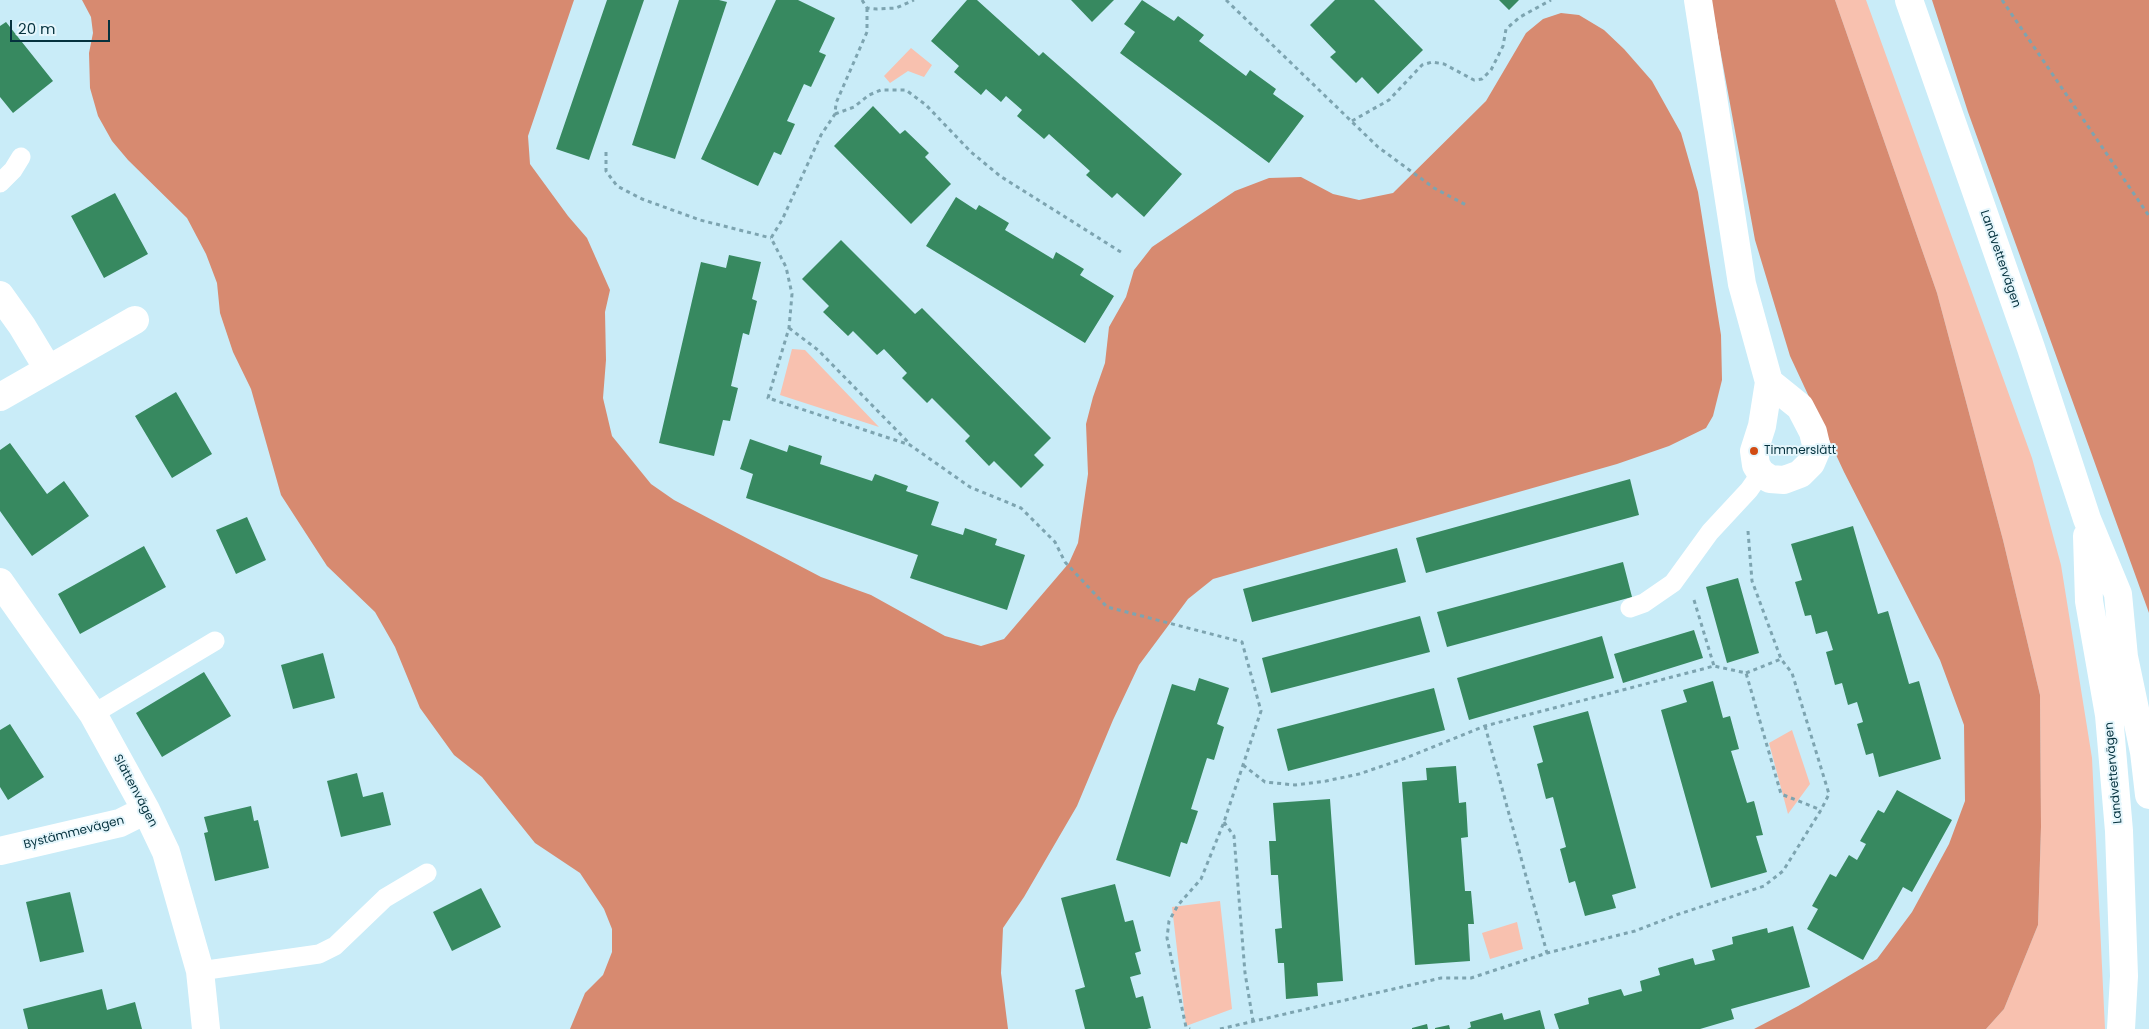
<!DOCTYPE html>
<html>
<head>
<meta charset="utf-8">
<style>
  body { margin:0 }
  #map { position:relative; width:2149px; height:1029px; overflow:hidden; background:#c9ecf8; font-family:Poppins,sans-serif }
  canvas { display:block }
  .scale { position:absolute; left:10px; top:20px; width:100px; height:22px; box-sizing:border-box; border:2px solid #05323e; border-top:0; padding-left:6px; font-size:15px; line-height:18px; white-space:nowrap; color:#05323e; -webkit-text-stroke:4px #e5f6fc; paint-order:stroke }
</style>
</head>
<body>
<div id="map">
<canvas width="2149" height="1029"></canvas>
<div class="scale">20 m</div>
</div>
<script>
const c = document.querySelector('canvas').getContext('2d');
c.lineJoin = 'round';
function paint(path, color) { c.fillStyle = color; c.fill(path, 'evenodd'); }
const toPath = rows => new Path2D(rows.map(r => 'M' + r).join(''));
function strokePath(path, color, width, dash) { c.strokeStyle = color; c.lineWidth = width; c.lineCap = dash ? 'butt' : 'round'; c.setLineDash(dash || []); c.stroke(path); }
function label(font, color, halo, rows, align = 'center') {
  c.font = font + ' Poppins,sans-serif'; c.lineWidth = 4; c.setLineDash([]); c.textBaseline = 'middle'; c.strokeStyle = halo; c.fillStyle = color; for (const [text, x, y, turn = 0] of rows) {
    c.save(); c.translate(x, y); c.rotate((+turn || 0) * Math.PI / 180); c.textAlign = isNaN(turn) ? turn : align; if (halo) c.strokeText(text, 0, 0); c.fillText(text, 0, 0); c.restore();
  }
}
const green = toPath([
  [1835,0,1866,0,2032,458,2061,565,2092,758,2105,1029,1986,1029,2004,1009,2038,925,2041,827,2040,695,2003,540,1937,293],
  [911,48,932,65,924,77,908,71,890,83,884,76],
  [792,349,805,350,879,427,780,395],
  [1792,730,1810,784,1788,814,1769,743],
  [1220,901,1232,1009,1186,1026,1172,907],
  [1517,922,1523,949,1490,959,1482,933]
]);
const forest = toPath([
  [82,0,574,0,528,136,530,164,568,216,587,238,610,290,605,312,606,360,603,398,612,436,651,484,674,500,821,577,871,595,945,636,981,646,1004,639,1069,563,1078,543,1088,474,1086,424,1093,397,1105,363,1109,327,1126,297,1134,270,1152,247,1235,191,1269,178,1301,177,1333,194,1359,200,1393,193,1486,101,1526,33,1543,19,1561,13,1579,15,1604,30,1624,49,1652,81,1681,133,1698,192,1721,335,1722,380,1713,416,1706,428,1669,446,1617,464,1213,579,1188,599,1139,665,1113,720,1077,806,1024,897,1003,928,1001,973,1008,1029,570,1029,585,993,603,975,612,952,612,929,604,909,580,873,535,843,482,777,454,755,420,708,395,647,375,612,327,566,281,495,251,389,233,352,220,313,217,283,206,254,187,218,128,160,112,141,98,116,90,88,89,53,93,33,91,17],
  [1711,0,1835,0,1937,293,2003,540,2040,695,2041,827,2038,925,2004,1009,1986,1029,1754,1029,1798,1006,1877,959,1912,912,1949,844,1965,801,1964,725,1940,660,1844,472,1790,356,1755,240],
  [1932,0,2149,0,2149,613,1968,112]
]);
const building = toPath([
  [607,0,644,0,589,160,556,149],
  [679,0,719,0,727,2,675,159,632,145],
  [776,0,798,0,835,18,819,52,826,55,811,87,804,84,787,121,795,124,781,155,774,152,758,186,701,159],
  [967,0,977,0,1039,56,1043,52,1182,174,1144,217,1117,193,1112,198,1086,175,1090,171,1049,134,1044,139,1017,116,1022,110,1006,96,1001,102,986,89,981,95,954,72,959,66,931,41],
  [1071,0,1114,0,1092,22],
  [1142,0,1174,21,1178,16,1204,35,1199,41,1246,76,1250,70,1276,89,1273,94,1304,116,1269,163,1120,53,1135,32,1124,24],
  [1335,0,1374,0,1423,50,1378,94,1362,77,1356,83,1330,57,1336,52,1310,25],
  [1499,0,1519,0,1509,10],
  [6,22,53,81,13,113,0,97,0,26],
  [873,106,900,134,905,130,929,153,925,157,951,184,911,224,834,146],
  [115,193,148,254,104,278,71,216],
  [956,197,976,210,979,205,1009,223,1005,230,1053,259,1056,252,1084,269,1080,275,1114,296,1085,343,926,246],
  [841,240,915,314,922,308,1051,438,1034,455,1044,465,1021,488,994,461,989,466,965,441,970,436,932,398,927,403,902,378,907,373,884,349,877,355,853,331,848,336,823,312,829,306,802,279],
  [729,255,761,262,752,299,757,301,749,335,743,333,731,386,738,388,730,421,723,420,714,456,659,443,701,262,726,268],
  [176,392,212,454,172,478,135,416],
  [750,439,787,452,789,445,822,456,820,464,872,481,875,474,908,486,906,491,939,502,931,525,963,535,965,528,997,539,995,545,1025,555,1007,610,910,578,918,555,746,498,753,474,740,469],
  [10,443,47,494,64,481,89,516,32,556,0,511,0,450],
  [1630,479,1639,515,1426,573,1416,538],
  [247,517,266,560,236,574,216,530],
  [1853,526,1878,614,1888,611,1909,684,1919,681,1941,759,1879,777,1873,753,1866,755,1857,724,1863,722,1857,702,1848,705,1842,683,1835,685,1826,652,1833,650,1827,631,1816,634,1811,615,1805,616,1795,582,1802,580,1791,544],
  [144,546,166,587,80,634,58,594],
  [1397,548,1406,582,1252,622,1243,589],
  [1623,562,1632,597,1447,647,1437,612],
  [1738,578,1759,653,1727,663,1706,587],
  [1420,616,1430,652,1271,693,1262,658],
  [1694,630,1703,658,1623,683,1614,654],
  [1602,636,1614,678,1469,720,1457,678],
  [323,653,335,698,293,709,281,665],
  [204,672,231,716,162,757,136,713],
  [1199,678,1229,688,1217,724,1224,727,1214,760,1207,758,1191,809,1198,811,1187,844,1181,842,1170,877,1116,860,1172,684,1195,691],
  [1713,681,1723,718,1730,716,1739,749,1731,751,1747,803,1754,801,1763,835,1756,836,1767,872,1711,888,1661,710,1687,702,1683,690],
  [1434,688,1445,730,1288,771,1277,729],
  [1588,711,1636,888,1612,895,1616,908,1585,916,1575,881,1569,883,1560,849,1566,847,1553,797,1546,799,1537,764,1543,762,1533,726],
  [10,724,44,777,8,800,0,787,0,730],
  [1456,766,1459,803,1466,802,1468,837,1461,838,1465,891,1471,891,1474,924,1468,924,1470,961,1415,965,1402,782,1427,780,1426,768],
  [357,773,363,797,383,792,391,825,341,837,327,781],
  [1897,790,1952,820,1912,892,1903,887,1863,960,1807,929,1818,909,1812,906,1830,874,1836,877,1849,855,1857,860,1866,844,1860,841,1878,810,1884,813],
  [1330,799,1343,981,1317,983,1318,996,1286,999,1284,963,1278,963,1275,929,1282,928,1278,875,1271,875,1269,841,1276,841,1273,803],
  [251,806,254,821,258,820,269,868,215,881,204,833,208,832,204,817],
  [1115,884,1125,922,1133,920,1141,951,1135,953,1141,974,1130,977,1136,998,1143,996,1151,1028,1147,1029,1085,1029,1075,990,1085,987,1061,898],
  [481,888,501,927,452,951,433,912],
  [70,892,84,952,40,962,26,902],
  [1793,926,1810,987,1731,1009,1734,1019,1700,1029,1559,1029,1554,1014,1589,1004,1588,998,1621,989,1624,996,1642,991,1640,981,1660,975,1658,968,1693,958,1695,965,1715,960,1712,950,1733,944,1732,937,1767,928,1768,933],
  [102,989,107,1010,135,1002,142,1029,28,1029,23,1009],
  [1540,1010,1545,1029,1467,1029,1471,1027,1470,1022,1502,1013,1504,1020],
  [1427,1024,1428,1029,1412,1029,1412,1028],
  [1449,1025,1450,1029,1435,1029,1435,1028]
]);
const path = toPath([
  [862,0,867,8,877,9,896,8,914,0],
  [1226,0,1378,147,1434,188,1468,206],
  [2002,0,2149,216],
  [867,8,867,32,836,103,835,114,821,135,782,220,771,238,786,267,792,294,789,328,768,398,910,445,970,487,1021,508,1055,542,1065,562,1107,607,1242,642,1261,711,1224,822,1201,879,1178,905,1169,921,1167,938,1186,1027,1190,1029],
  [835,114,854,107,869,95,881,90,906,90,926,105,971,152,1000,176,1124,254],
  [1352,121,1389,100,1422,65,1432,62,1444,64,1474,80,1482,79,1491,70,1503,46,1506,29,1520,17,1551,0],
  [606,152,606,171,617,186,642,199,700,220,771,238],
  [789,328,818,350,910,444],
  [1694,600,1714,666],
  [1746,673,1781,659],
  [1485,726,1547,953],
  [1243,765,1265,782,1295,785,1326,781,1359,774,1403,759,1485,726,1714,666,1746,673,1781,794,1821,810],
  [1224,822,1234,836,1245,973,1253,1021],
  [1220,1029,1441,978,1471,978,1547,953,1635,931,1679,914,1764,886,1783,871,1821,810,1829,794,1792,673,1781,659,1752,581,1748,531]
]);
const service = toPath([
  [0,183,13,170,21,157],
  [1630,608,1644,603,1673,583,1710,532,1749,490,1761,473],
  [93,714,215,641],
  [200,971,319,954,335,946,385,898,427,873]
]);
const minor = toPath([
  [1698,0,1742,284,1769,382,1762,426,1754,451,1756,465,1761,473,1770,479,1784,480,1800,474,1811,463,1817,449,1813,432,1800,407,1769,382],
  [0,295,22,326,48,369],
  [0,397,135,320],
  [0,582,93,714,146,810,166,852,200,971,206,1029],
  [0,851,120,823,146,810]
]);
const tertiary = toPath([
  [1909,0,2031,348,2087,519,2118,594,2124,657,2144,752,2149,795],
  [2087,536,2089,601,2109,715,2119,831,2124,976,2121,1029]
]);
const markers = [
  [1754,451,5,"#d14b13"]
];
const streetNames = [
  ["Landvettervägen",2000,259,71],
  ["Landvettervägen",2114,773,-95],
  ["Slättenvägen",135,791,62],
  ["Bystämmevägen",74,833,-14]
];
const poiNames = [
  ["Timmerslätt",1764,451]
];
paint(green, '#f8c1af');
paint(forest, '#d78a70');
paint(building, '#378960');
strokePath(path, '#7da4b0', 3, [4, 4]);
strokePath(service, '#fff', 19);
strokePath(minor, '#fff', 28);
strokePath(tertiary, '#fff', 28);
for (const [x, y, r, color] of markers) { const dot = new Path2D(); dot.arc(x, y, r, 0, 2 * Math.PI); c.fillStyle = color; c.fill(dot); strokePath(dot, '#e5f6fc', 2); }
label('12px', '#05323e', '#e5f6fc', streetNames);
label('12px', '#05323e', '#e5f6fc', poiNames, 'left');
</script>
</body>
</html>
